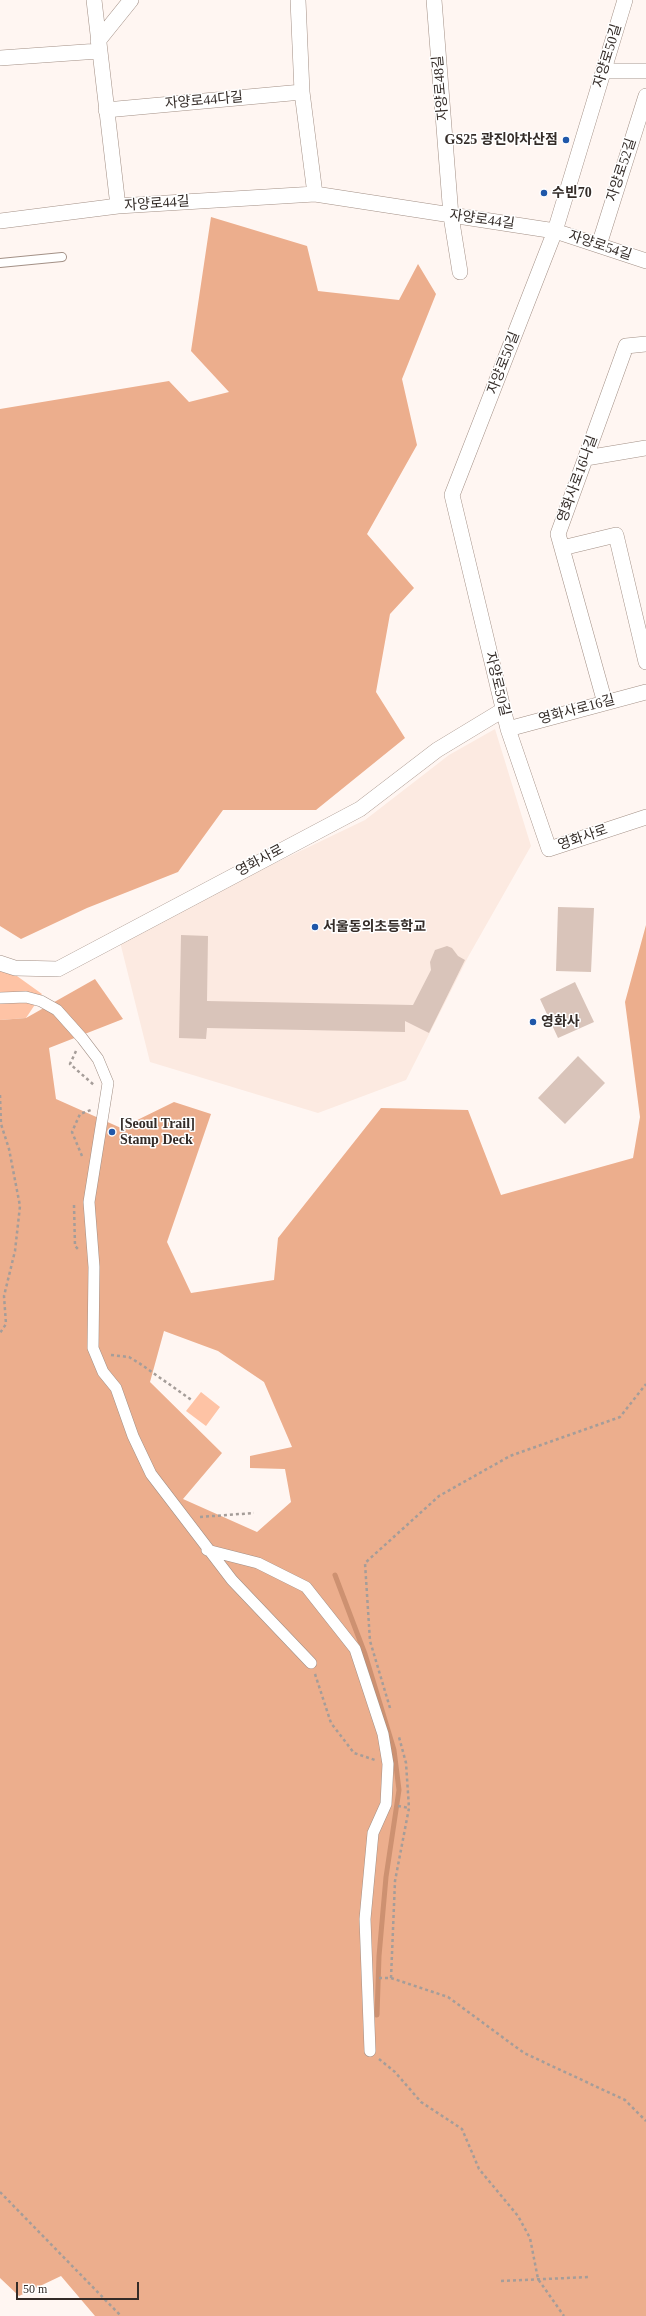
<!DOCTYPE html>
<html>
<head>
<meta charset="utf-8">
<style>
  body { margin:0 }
  #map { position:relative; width:646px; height:2316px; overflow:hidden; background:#fff6f2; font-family:"Times New Roman",serif }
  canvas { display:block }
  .scale { position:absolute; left:16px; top:2282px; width:123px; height:18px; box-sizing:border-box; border:2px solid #342c28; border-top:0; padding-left:5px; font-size:12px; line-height:14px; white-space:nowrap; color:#342c28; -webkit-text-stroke:3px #fff; paint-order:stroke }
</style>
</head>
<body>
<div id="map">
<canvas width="646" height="2316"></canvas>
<div class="scale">50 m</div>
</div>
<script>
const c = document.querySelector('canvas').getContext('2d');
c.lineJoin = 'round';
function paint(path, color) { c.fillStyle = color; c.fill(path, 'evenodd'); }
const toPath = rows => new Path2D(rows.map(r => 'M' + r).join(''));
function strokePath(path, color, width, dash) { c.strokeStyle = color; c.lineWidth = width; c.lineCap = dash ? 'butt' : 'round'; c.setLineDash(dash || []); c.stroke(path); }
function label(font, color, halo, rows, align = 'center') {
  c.font = font + ' "Times New Roman","Noto Sans KR",serif'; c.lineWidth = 3; c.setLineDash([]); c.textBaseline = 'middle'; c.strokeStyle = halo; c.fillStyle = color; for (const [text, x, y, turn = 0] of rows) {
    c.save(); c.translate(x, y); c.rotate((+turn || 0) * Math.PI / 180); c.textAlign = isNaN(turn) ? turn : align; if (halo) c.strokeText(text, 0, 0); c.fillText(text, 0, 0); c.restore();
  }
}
const built = toPath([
  [495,729,531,846,468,957,406,1080,318,1113,150,1062,120,942,171,913,365,820,449,755]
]);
const green = toPath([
  [0,967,10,971,42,994,26,1018,0,1020],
  [201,1392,220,1407,206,1426,186,1411]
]);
const forest = toPath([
  [211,217,307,246,318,291,399,300,418,264,436,294,402,379,417,445,367,534,414,588,390,614,376,692,405,738,316,810,223,810,178,872,87,908,21,939,0,926,0,409,169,381,189,402,229,392,191,351],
  [646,925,646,2316,95,2316,61,2276,19,2296,0,2278,0,1020,26,1018,95,979,123,1019,49,1048,56,1099,121,1128,174,1102,211,1114,167,1242,191,1293,274,1280,278,1238,381,1108,468,1110,501,1195,633,1158,640,1117,625,1002],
  [164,1331,218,1351,264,1382,292,1447,250,1456,250,1468,285,1469,291,1502,257,1532,183,1499,222,1453,150,1382]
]);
const stream = toPath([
  [335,1575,365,1654,394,1750,399,1790,386,1877,379,1956,377,2015]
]);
const building = toPath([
  [558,907,594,908,591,972,556,971],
  [181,935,208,936,207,1001,413,1005,431,970,430,962,435,950,447,946,452,948,458,956,465,960,429,1033,405,1021,405,1032,207,1028,206,1039,179,1038],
  [575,982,594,1022,558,1038,540,999],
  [578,1056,605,1083,565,1124,538,1098]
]);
const path = toPath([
  [76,1051,70,1064,94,1085],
  [0,1095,1,1124,9,1149,20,1206,15,1251,4,1296,6,1324,0,1333],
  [82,1156,72,1132,80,1114,91,1110],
  [74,1205,75,1246,79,1250],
  [111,1355,129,1357,139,1363,193,1401],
  [200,1517,254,1513],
  [315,1674,331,1723,354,1753,375,1760],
  [390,1708,370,1641,365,1563,439,1496,510,1456,620,1417,646,1384],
  [398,1806,409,1808],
  [379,1978,391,1978,448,1997,524,2053,625,2100,646,2121],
  [391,1978,395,1881,409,1808,406,1763,399,1737],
  [379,2059,395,2072,421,2102,462,2129,479,2169,518,2216,530,2238,538,2279,564,2316],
  [0,2192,121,2316],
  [501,2281,589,2277]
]);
const service = toPath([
  [0,263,62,257]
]);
const pedestrian = toPath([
  [0,998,26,997,41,1001,57,1010,82,1038,98,1059,108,1083,89,1202,94,1267,93,1348,103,1372,116,1388,133,1436,151,1474,232,1580,311,1663],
  [207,1550,258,1563,306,1587,355,1649,383,1734,388,1764,386,1804,373,1833,365,1919,370,2051]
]);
const minor = toPath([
  [94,0,118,206],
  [298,0,302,92,315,194],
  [434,0,451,216,460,272],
  [625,0,555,231,452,495,508,729,549,849,646,817],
  [98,41,131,0],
  [0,58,99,51],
  [603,71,646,71],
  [106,110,302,92],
  [0,221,118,206,315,194,555,231,646,261],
  [599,245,646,96],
  [586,458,646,448],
  [562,548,616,535,646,662],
  [605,703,558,534,626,346,646,344],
  [508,729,646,692],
  [0,963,15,968,58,969,360,809,437,750,503,710]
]);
const markers = [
  [566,140,4,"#1f57a9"],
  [544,193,4,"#1f57a9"],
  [315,927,4,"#1f57a9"],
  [533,1022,4,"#1f57a9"],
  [112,1132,4,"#1f57a9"]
];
const streetNames = [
  ["자양로50길",608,56,-73],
  ["자양로48길",441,88,-95],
  ["자양로44다길",204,101,-5],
  ["자양로52길",622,170,-72],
  ["자양로44길",157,204,-4],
  ["자양로44길",482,220,8],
  ["자양로54길",600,246,18],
  ["자양로50길",504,363,-69],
  ["영화사로16나길",578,479,-70],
  ["자양로50길",497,684,76],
  ["영화사로16길",577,710,-15],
  ["영화사로",583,838,-19],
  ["영화사로",260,861,-28]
];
const poiNames = [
  ["GS25 광진아차산점",558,140,"right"],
  ["수빈70",552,193],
  ["서울동의초등학교",323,927],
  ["영화사",541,1022],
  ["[Seoul Trail]",120,1124],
  ["Stamp Deck",120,1140]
];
paint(built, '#fceae1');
paint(green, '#fec3a5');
paint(forest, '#ecae8d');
strokePath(stream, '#cd9171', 5);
paint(building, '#d9c4ba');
strokePath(service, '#a39086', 10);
strokePath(pedestrian, '#a39086', 12);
strokePath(minor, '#a39086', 16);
strokePath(path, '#a59d99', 2.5, [3, 3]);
strokePath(service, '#fff', 8);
strokePath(pedestrian, '#fff', 11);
strokePath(minor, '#fff', 15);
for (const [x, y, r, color] of markers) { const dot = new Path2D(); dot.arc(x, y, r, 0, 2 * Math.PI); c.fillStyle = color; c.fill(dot); strokePath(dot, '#fff', 1.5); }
label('14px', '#342c28', '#fff', streetNames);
label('bold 14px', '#342c28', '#fff', poiNames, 'left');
</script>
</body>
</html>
